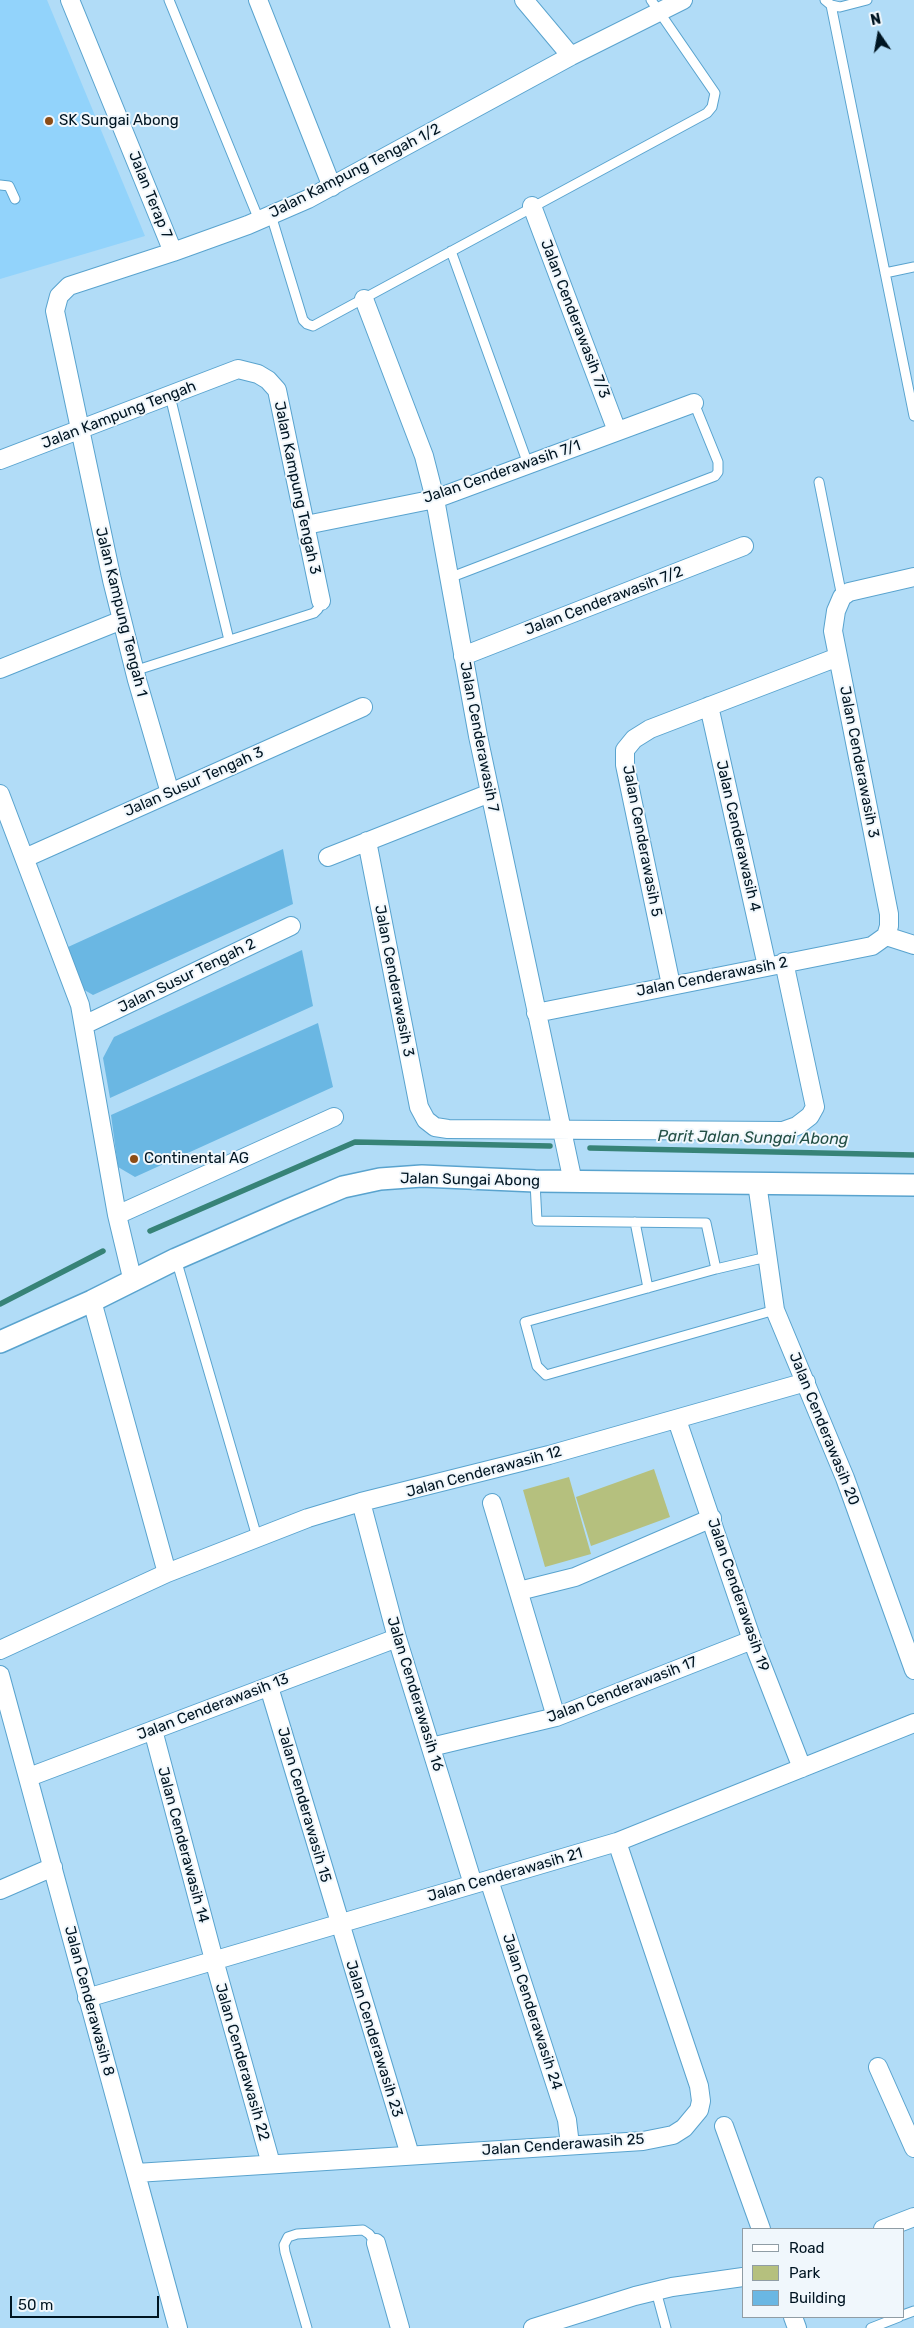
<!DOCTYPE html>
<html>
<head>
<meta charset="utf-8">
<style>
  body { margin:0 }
  #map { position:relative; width:914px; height:2328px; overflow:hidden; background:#b1dcf7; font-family:Rubik,sans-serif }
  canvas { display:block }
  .legend { position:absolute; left:742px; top:2228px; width:162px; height:90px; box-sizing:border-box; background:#f0f7fc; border:1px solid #909da5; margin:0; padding:6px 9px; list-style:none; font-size:15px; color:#001522 }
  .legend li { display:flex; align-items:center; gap:10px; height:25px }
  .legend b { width:25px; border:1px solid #909da5 }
  .north { position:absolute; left:854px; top:10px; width:50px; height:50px; -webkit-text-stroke:4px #f0f7fc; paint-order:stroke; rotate:348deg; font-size:14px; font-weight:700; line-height:20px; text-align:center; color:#001522 }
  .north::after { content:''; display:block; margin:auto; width:18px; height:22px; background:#001522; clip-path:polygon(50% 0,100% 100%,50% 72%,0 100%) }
  .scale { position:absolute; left:10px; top:2296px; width:149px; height:22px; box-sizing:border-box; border:2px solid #001522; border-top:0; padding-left:6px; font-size:15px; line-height:18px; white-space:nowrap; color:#001522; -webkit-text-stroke:4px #f0f7fc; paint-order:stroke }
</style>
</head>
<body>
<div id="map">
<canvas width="914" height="2328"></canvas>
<ul class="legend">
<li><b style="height:6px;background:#fff"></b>Road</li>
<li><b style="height:14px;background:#b5c07e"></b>Park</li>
<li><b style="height:14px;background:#6ab7e3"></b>Building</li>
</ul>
<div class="north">N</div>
<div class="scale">50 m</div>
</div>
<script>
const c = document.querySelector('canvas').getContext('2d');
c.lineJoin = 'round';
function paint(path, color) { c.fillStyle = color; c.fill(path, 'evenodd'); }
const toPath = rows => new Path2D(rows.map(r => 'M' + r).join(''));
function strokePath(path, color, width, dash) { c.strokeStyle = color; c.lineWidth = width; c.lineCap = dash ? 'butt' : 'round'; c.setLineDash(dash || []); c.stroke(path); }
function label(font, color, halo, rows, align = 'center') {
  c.font = font + ' Rubik,sans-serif'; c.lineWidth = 4; c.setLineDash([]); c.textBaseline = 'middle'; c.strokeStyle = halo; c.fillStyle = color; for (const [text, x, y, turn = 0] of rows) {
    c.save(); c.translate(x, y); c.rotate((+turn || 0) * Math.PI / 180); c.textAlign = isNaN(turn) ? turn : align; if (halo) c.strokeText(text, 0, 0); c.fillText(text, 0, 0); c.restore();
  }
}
const built = toPath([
  [0,0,47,0,145,236,0,279]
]);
const green = toPath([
  [654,1469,670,1517,591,1546,576,1497],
  [569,1477,591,1554,545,1567,523,1490]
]);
const stream = toPath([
  [590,1148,914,1155],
  [150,1231,355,1142,550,1146],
  [0,1304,103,1251]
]);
const building = toPath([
  [283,849,293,904,93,995,81,988,68,947],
  [302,950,313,1006,110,1098,103,1058,114,1037],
  [318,1023,333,1087,135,1177,118,1167,111,1115]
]);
const service = toPath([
  [169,0,259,220],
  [825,0,831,5,840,7,867,0],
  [831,5,914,416],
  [0,185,9,186,15,199],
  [271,215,303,320,307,324,313,326,707,113,712,107,715,93,651,0],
  [451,251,528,464],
  [885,273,914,267],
  [170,396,229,640],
  [819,482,842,597],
  [449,578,715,476,718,472,718,462,694,403],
  [134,671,314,613,318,609,321,601],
  [535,1182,537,1221,706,1223,716,1269],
  [635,1222,648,1288],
  [767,1257,716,1269,525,1322,537,1366,546,1375,775,1310],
  [176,1259,257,1537],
  [656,2291,666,2328],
  [903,2315,914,2311],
  [307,2328,285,2252,284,2245,288,2237,297,2234,363,2230,369,2234,376,2243],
  [871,2328,899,2317]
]);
const minor = toPath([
  [70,0,173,252],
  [258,0,332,187],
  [524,0,571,56],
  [532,206,617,431],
  [364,299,424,456,435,499,478,736,573,1182],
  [0,460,238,369,258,374,268,380,277,390,321,601],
  [306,525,435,499,694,403],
  [463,656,744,546],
  [0,669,122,620],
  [709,706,767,966],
  [170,793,137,680,112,580,55,311,59,296,69,286,173,252,248,225,308,199,571,56,683,0],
  [0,794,80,1005,117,1215,133,1282],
  [367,841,419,1107,426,1120,435,1127,448,1129,783,1131,797,1126,810,1116,815,1107,784,962],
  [328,857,490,793],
  [25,858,363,707],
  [886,936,914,945],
  [671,985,625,765,625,750,634,739,650,729,838,657],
  [536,1013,872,946,886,936,889,926,889,914,833,631,836,611,842,597,849,592,914,577],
  [84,1025,291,926],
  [757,1183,775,1310,845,1478,914,1670],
  [117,1215,334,1117],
  [92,1301,167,1573],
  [677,1420,752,1640,802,1768],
  [361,1502,397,1638,473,1884],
  [492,1503,556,1717],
  [519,1591,575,1577,712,1518],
  [0,1650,167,1573,308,1518,361,1502,549,1455,806,1382],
  [0,1675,178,2328],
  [269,1687,410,2155],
  [153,1730,214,1960,271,2164],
  [431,1747,556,1717,752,1640],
  [29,1777,397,1638],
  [489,1880,567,2120,570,2145],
  [0,1890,53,1867],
  [87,1998,617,1842,914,1723],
  [878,2067,914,2148],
  [724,2126,761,2229],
  [136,2173,643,2141,673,2135,684,2128,699,2110,701,2101,699,2086,617,1842],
  [883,2229,914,2217],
  [376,2243,400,2328],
  [793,2317,797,2328],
  [533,2328,635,2296,672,2287,743,2277]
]);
const tertiary = toPath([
  [0,1342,92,1301,176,1259,288,1210,343,1187,380,1179,422,1176,535,1181,914,1185]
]);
const markers = [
  [49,121,5,"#8d4d16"],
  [134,1159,5,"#8d4d16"]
];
const poiNames = [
  ["SK Sungai Abong",59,121],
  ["Continental AG",144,1159]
];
const streetNames = [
  ["Jalan Kampung Tengah 1/2",355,171,-27],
  ["Jalan Terap 7",150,195,68],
  ["Jalan Cenderawasih 7/3",575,319,69],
  ["Jalan Kampung Tengah",119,415,-21],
  ["Jalan Cenderawasih 7/1",502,472,-19],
  ["Jalan Kampung Tengah 3",297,488,78],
  ["Jalan Cenderawasih 7/2",604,601,-21],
  ["Jalan Kampung Tengah 1",121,612,76],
  ["Jalan Cenderawasih 7",479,737,79],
  ["Jalan Cenderawasih 3",859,762,79],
  ["Jalan Susur Tengah 3",194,782,-24],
  ["Jalan Cenderawasih 4",738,836,77],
  ["Jalan Cenderawasih 5",642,841,79],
  ["Jalan Susur Tengah 2",187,976,-26],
  ["Jalan Cenderawasih 2",712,977,-11],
  ["Jalan Cenderawasih 3",394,981,79],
  ["Jalan Sungai Abong",470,1180,1],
  ["Jalan Cenderawasih 20",824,1429,68],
  ["Jalan Cenderawasih 12",484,1472,-15],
  ["Jalan Cenderawasih 19",738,1595,71],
  ["Jalan Cenderawasih 17",622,1690,-21],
  ["Jalan Cenderawasih 16",415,1694,73],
  ["Jalan Cenderawasih 13",213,1707,-21],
  ["Jalan Cenderawasih 15",304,1805,74],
  ["Jalan Cenderawasih 14",183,1845,75],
  ["Jalan Cenderawasih 21",505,1875,-16],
  ["Jalan Cenderawasih 8",89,2001,75],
  ["Jalan Cenderawasih 24",532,2012,72],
  ["Jalan Cenderawasih 23",374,2039,73],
  ["Jalan Cenderawasih 22",242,2062,74],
  ["Jalan Cenderawasih 25",563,2145,-4]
];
const waterNames = [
  ["Parit Jalan Sungai Abong",753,1138,1]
];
paint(built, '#92d3fb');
paint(green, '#b5c07e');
strokePath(stream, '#378377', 5.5);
paint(building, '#6ab7e3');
strokePath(service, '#59a3ce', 11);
strokePath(minor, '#59a3ce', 20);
strokePath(tertiary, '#59a3ce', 24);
strokePath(service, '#fff', 9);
strokePath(minor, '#fff', 18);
strokePath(tertiary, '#fff', 21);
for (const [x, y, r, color] of markers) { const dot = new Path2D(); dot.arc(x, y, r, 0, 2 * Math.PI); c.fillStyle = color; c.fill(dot); strokePath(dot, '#f0f7fc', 2); }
label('15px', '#001522', '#f0f7fc', poiNames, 'left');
label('15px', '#001522', '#f0f7fc', streetNames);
label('italic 16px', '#245046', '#f0f7fc', waterNames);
</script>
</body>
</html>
